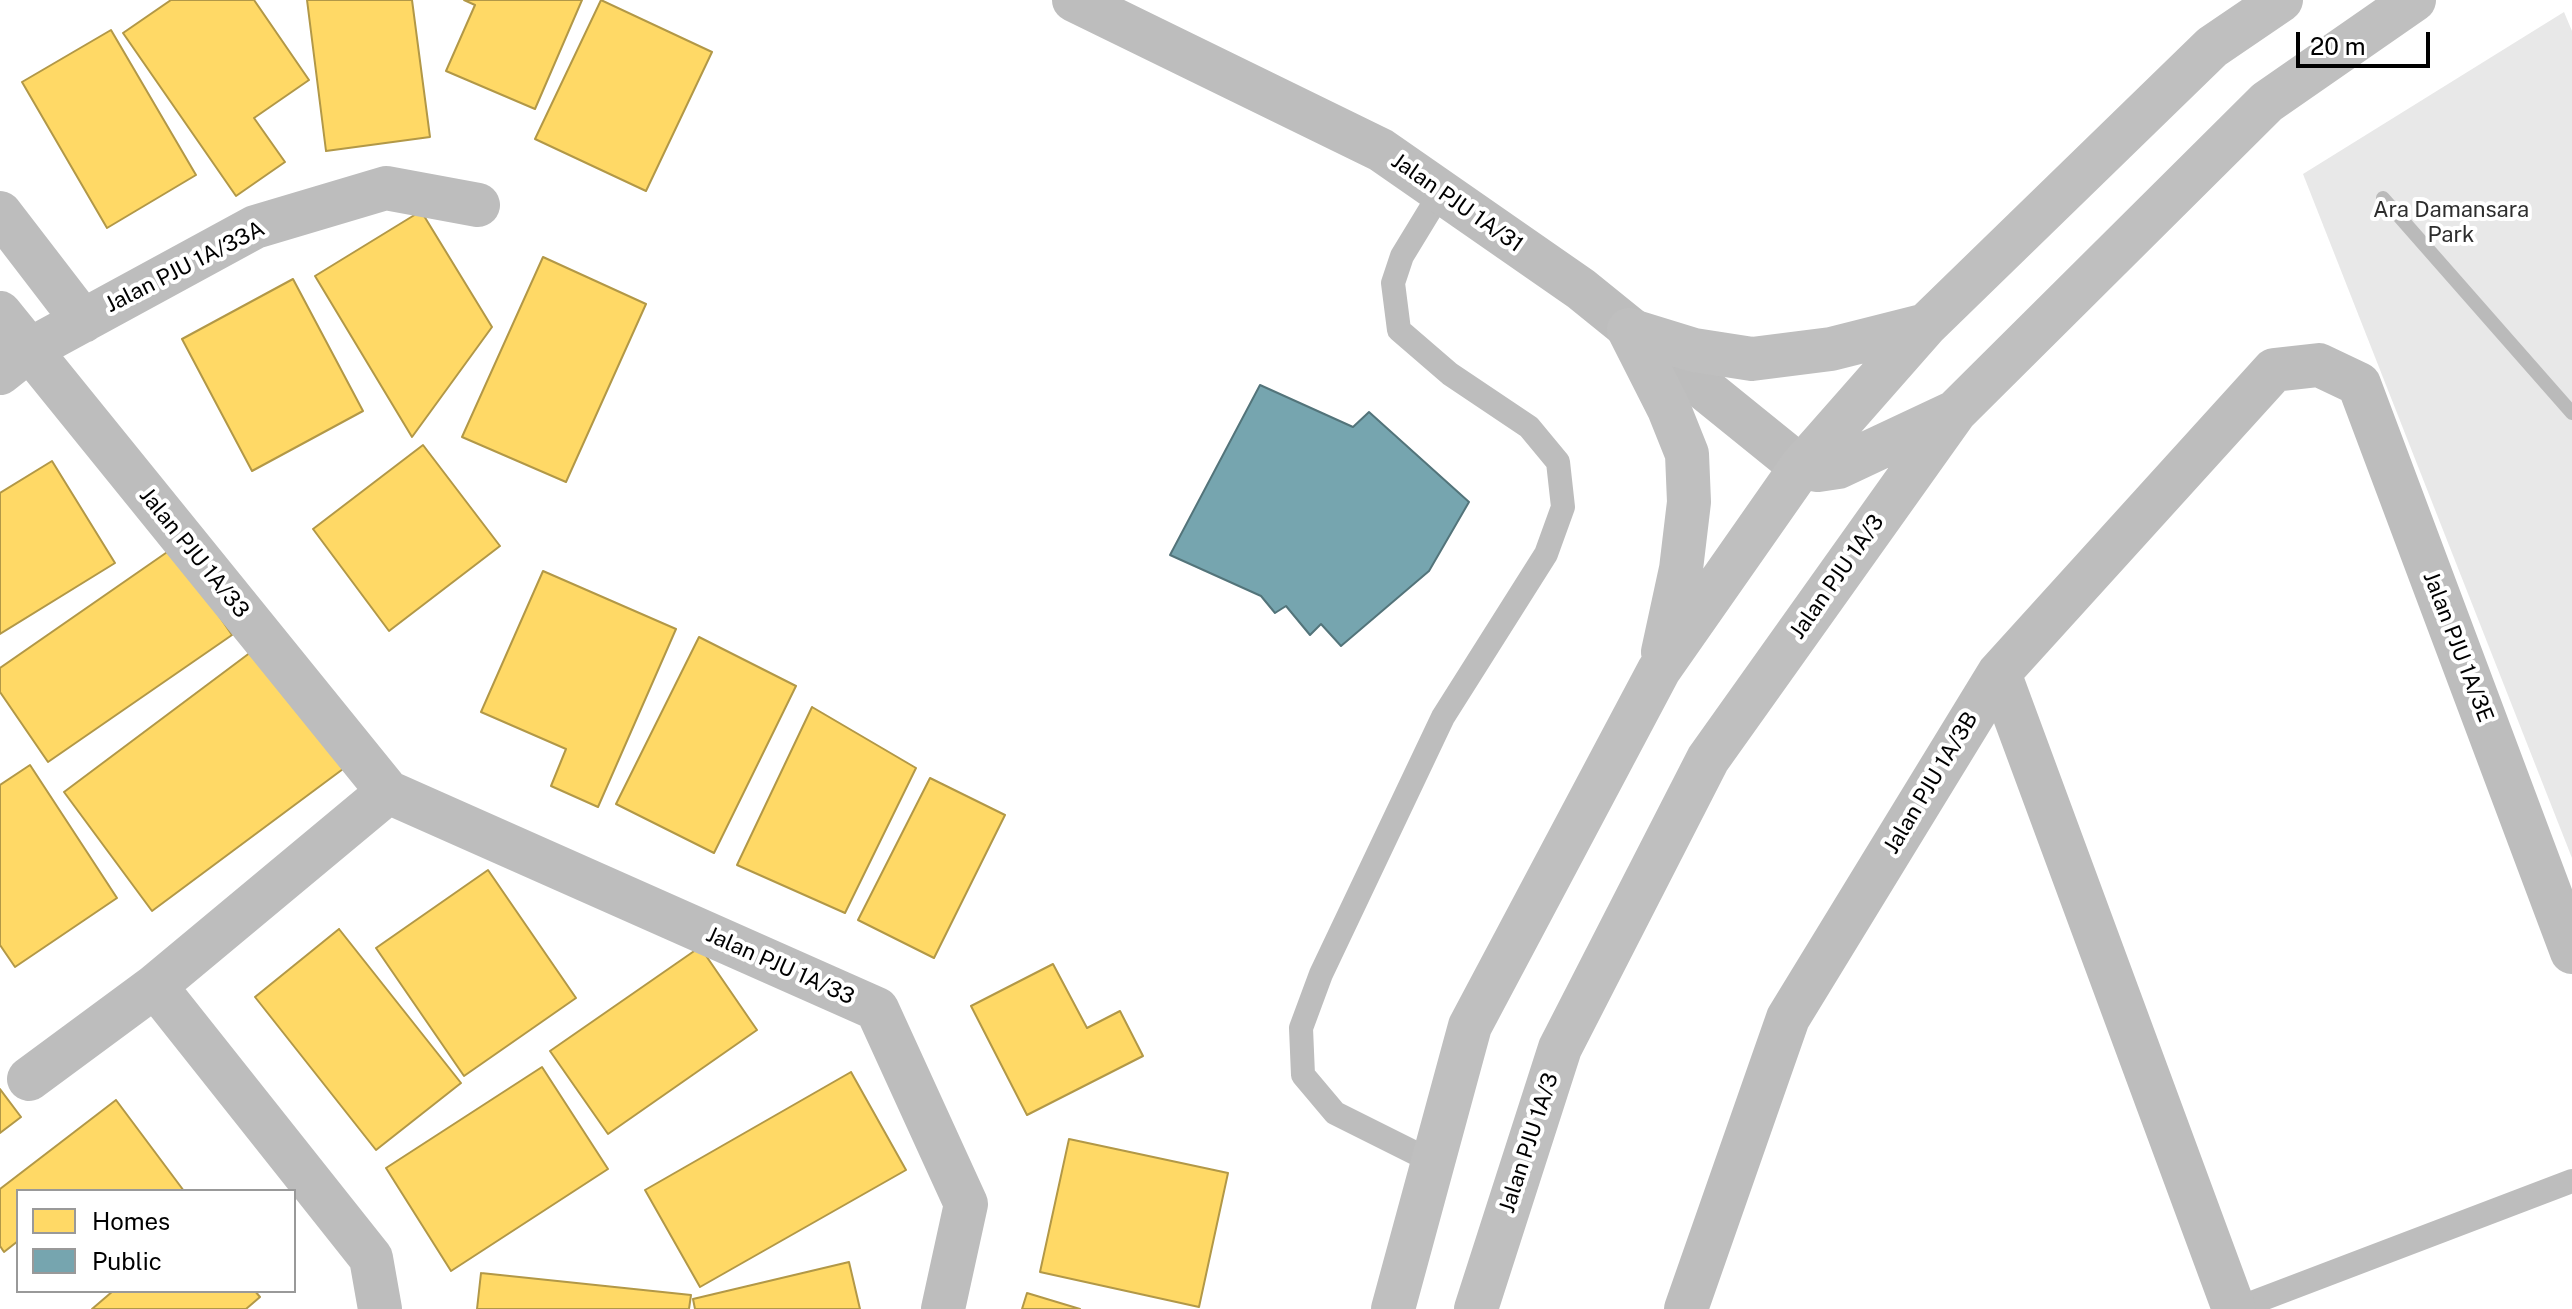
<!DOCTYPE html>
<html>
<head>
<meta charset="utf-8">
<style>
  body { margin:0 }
  #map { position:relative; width:2572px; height:1309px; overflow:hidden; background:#fff; font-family:"Public Sans",sans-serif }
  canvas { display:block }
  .legend { position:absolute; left:16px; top:1189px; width:280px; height:104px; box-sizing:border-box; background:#fff; border:2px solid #999; margin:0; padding:10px 14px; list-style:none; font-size:24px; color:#000 }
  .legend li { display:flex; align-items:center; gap:16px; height:40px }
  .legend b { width:40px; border:2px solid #999 }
  .scale { position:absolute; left:2296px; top:32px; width:134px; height:36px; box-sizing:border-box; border:4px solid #000; border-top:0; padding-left:10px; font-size:24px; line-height:28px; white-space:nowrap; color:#000; -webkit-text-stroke:6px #fff; paint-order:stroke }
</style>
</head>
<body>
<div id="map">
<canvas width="2572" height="1309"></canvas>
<ul class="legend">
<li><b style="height:22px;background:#ffd966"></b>Homes</li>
<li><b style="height:22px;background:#76a5af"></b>Public</li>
</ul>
<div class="scale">20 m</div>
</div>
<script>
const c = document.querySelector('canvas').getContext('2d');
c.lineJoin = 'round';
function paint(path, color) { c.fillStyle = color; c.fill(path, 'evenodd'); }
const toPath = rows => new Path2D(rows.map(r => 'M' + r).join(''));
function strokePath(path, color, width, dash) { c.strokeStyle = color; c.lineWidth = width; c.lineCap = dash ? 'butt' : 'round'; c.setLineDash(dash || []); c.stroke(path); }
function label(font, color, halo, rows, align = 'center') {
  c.font = font + ' "Public Sans",sans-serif'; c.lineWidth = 8; c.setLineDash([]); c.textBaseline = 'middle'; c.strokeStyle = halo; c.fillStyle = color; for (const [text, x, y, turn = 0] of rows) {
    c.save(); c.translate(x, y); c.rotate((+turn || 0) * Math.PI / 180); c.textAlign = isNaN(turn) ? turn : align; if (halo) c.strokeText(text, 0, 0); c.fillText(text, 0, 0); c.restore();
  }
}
const green = toPath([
  [2564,12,2572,31,2572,858,2303,174]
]);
const homes = toPath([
  [171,0,254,0,309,80,254,118,285,162,236,196,123,33,171,0],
  [307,0,412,0,430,137,326,151,307,0],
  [464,0,582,0,535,109,446,71,475,5,464,0],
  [601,0,712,52,646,191,535,139,601,0],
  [111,30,196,175,107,228,22,82,111,30],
  [421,211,492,327,412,437,315,276,421,211],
  [543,257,646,304,566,482,462,437,543,257],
  [293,279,363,411,252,471,182,339,293,279],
  [423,445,500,546,389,631,313,529,423,445],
  [52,461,115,563,0,634,0,493,52,461],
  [173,548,232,635,48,762,0,692,0,668,173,548],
  [543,571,676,629,598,807,551,786,566,749,481,712,543,571],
  [699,637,796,686,714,853,616,804,699,637],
  [255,649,343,769,152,911,64,792,255,649],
  [812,707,916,768,845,913,737,865,812,707],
  [30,765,117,898,15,967,0,945,0,785,30,765],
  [930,778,1005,815,934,958,858,920,930,778],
  [488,870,576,998,464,1076,376,948,488,870],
  [339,929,461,1083,376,1150,255,997,339,929],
  [700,947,757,1030,608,1134,550,1051,700,947],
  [1053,964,1087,1028,1120,1011,1143,1056,1027,1115,971,1006,1053,964],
  [542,1067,608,1169,451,1271,386,1168,542,1067],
  [851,1072,906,1170,700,1287,645,1190,851,1072],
  [0,1089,21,1117,0,1133,0,1089],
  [116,1100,184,1191,18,1191,18,1241,4,1252,0,1246,0,1189,116,1100],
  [1069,1139,1228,1173,1199,1307,1040,1272,1069,1139],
  [849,1262,860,1309,695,1309,693,1299,849,1262],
  [481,1273,691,1295,689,1309,477,1309,481,1273],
  [113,1291,255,1291,260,1297,246,1309,92,1309,113,1291],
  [1027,1293,1080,1309,1022,1309,1027,1293]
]);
const public = toPath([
  [1260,385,1353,427,1369,412,1469,502,1429,571,1341,646,1321,624,1310,635,1286,606,1275,613,1261,596,1170,555,1260,385]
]);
const stream = toPath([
  [2383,198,2572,413]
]);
const lane = toPath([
  [1433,1162,1335,1113,1303,1075,1301,1028,1321,974,1443,717,1546,554,1563,507,1558,462,1529,427,1450,374,1399,330,1393,283,1402,256,1441,192],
  [2236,1309,2572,1181]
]);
const street = toPath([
  [1074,0,1381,150,1581,289,1801,467],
  [0,213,83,321],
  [0,313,388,792,877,1009,966,1204,943,1309],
  [0,373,29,350,255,227,386,188,478,205],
  [1999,673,2234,1309],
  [155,986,371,1258,380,1309],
  [29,1079,155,986,388,792],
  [1686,1309,1788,1018,1999,673,2274,370,2319,365,2359,384,2572,952]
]);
const secondary = toPath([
  [1629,330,1669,409,1687,454,1689,502,1681,569,1663,652],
  [1629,330,1694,350,1752,359,1831,349,1926,325],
  [1801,467,1818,470,1838,467,1953,413],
  [1393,1309,1470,1026,1659,670,1801,467,1926,325,2212,47,2281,0],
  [1476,1309,1560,1048,1708,759,1955,412,2267,102,2414,0]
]);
const streetNames = [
  ["Jalan PJU 1A/31",1457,203,35],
  ["Jalan PJU 1A/33A",185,267,-27],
  ["Jalan PJU 1A/33",194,553,51],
  ["Jalan PJU 1A/3",1837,577,-55],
  ["Jalan PJU 1A/3E",2458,647,69],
  ["Jalan PJU 1A/3B",1931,783,-59],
  ["Jalan PJU 1A/33",780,966,24],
  ["Jalan PJU 1A/3",1529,1143,-72]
];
const parkNames = [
  ["Ara Damansara",2451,210],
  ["Park",2451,235]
];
paint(green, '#e8e8e8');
paint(homes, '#ffd966');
strokePath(homes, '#b29847', 2);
paint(public, '#76a5af');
strokePath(public, '#53747a', 2);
strokePath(stream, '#bababa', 14);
strokePath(lane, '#bdbdbd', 24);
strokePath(street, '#bdbdbd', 44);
strokePath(secondary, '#bfbfbf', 44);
label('22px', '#000', '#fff', streetNames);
label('22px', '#2d2d2d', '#fff', parkNames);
</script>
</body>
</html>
